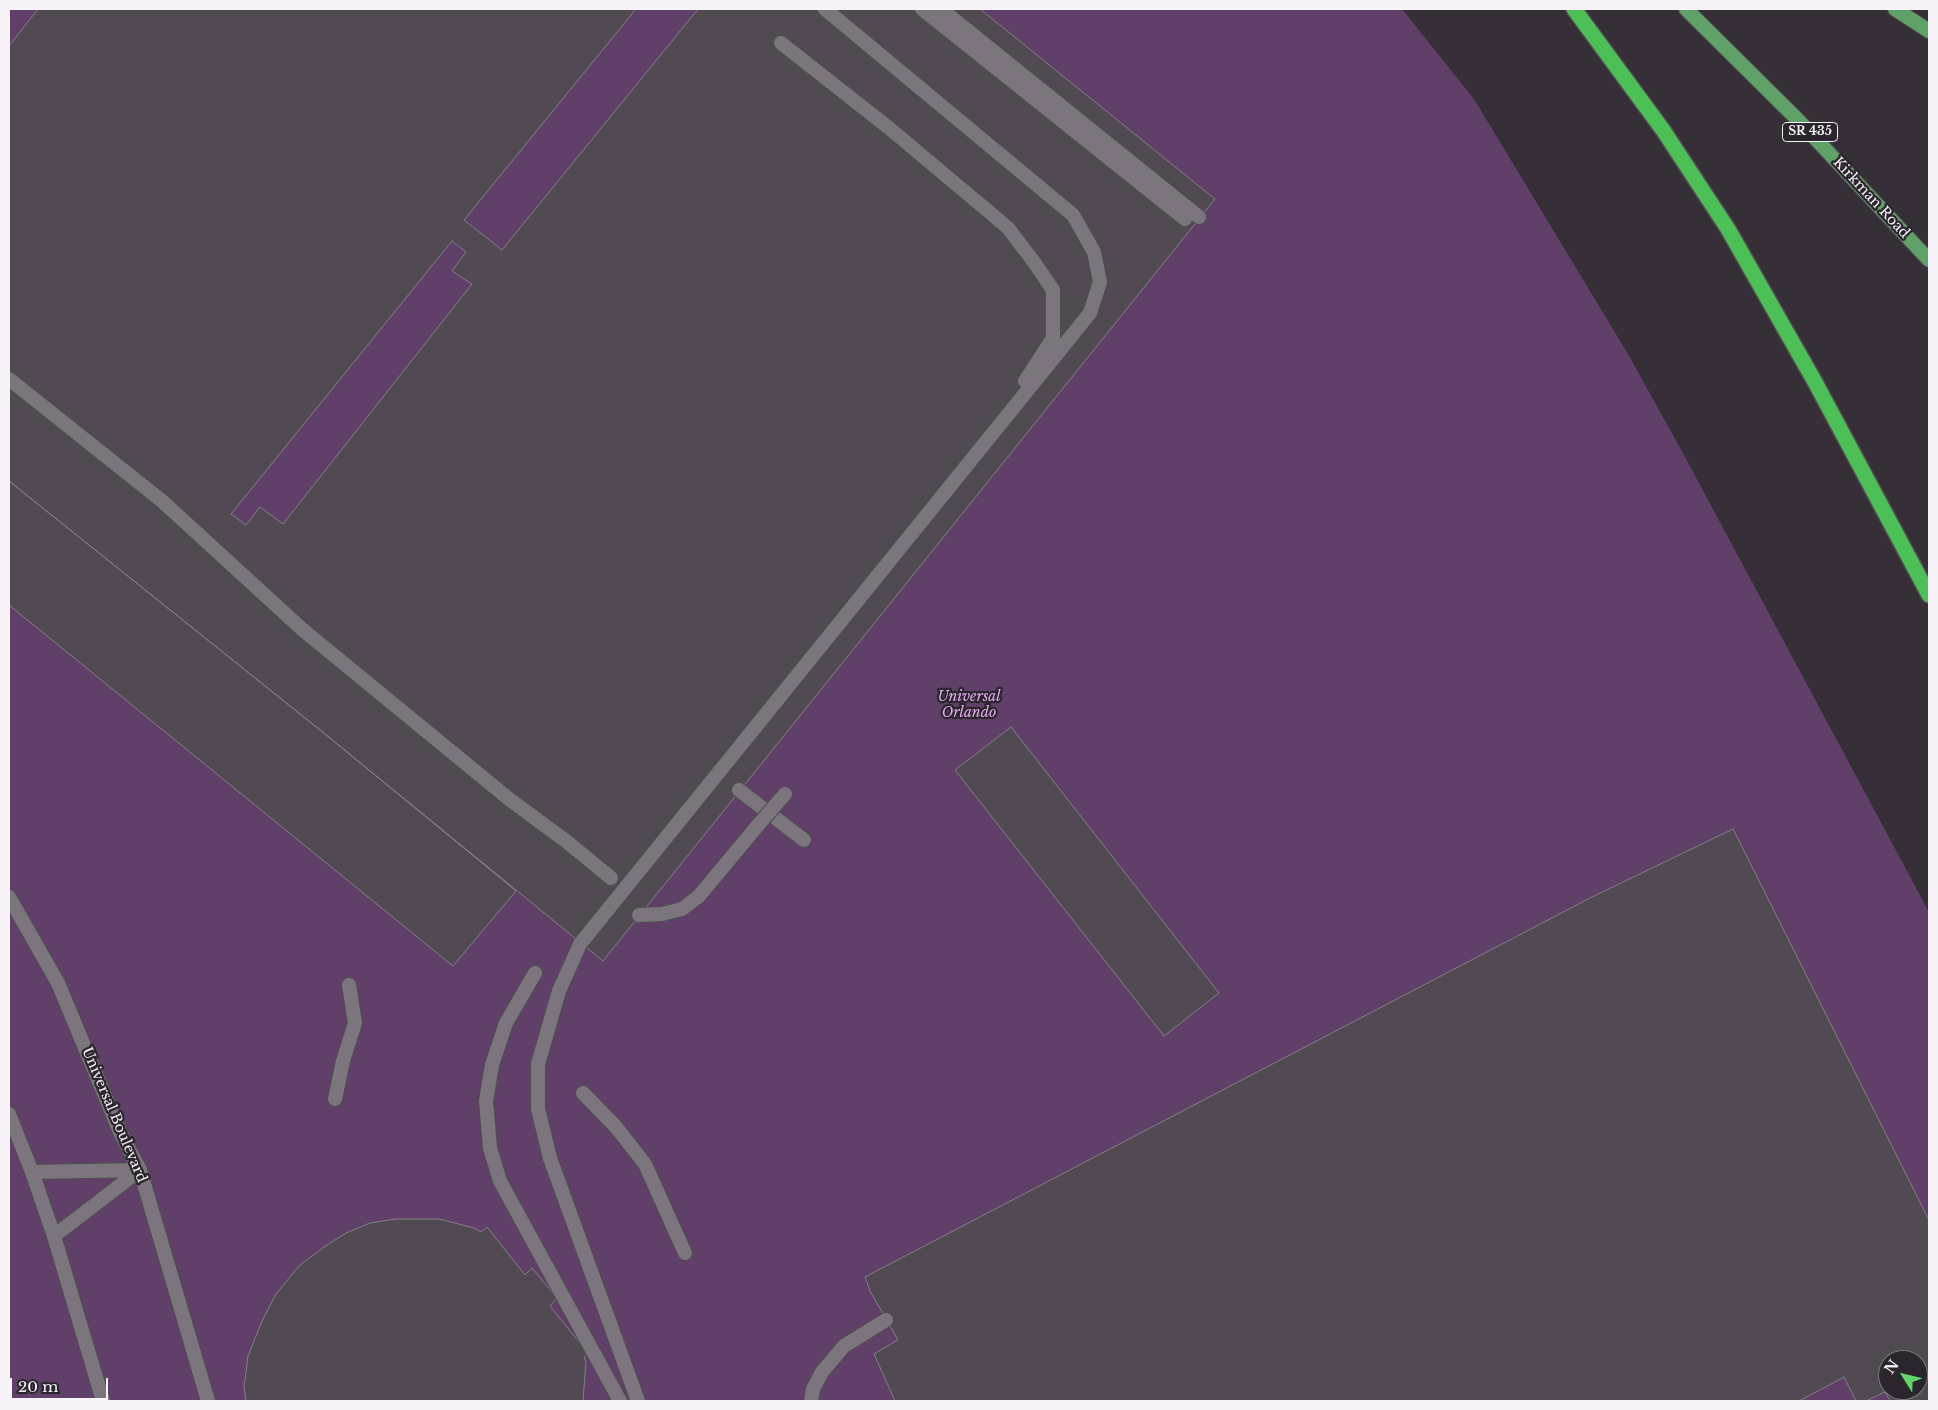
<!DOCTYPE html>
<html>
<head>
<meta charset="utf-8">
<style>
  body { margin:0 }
  #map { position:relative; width:1938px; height:1410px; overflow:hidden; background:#362f37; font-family:"Libre Baskerville",serif }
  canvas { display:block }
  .frame { position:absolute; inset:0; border:10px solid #f7f3f8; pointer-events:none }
  .north { position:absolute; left:1878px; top:1350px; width:50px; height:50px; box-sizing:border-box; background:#2b252d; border:1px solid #7d777e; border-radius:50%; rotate:306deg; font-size:14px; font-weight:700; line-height:20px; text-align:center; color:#f7f3f8 }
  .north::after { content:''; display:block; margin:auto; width:18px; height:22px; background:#61d46a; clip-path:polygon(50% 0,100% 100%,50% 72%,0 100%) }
  .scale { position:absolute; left:10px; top:1378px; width:98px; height:22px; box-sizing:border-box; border:2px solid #f7f3f8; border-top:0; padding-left:6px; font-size:15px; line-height:18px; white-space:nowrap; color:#f7f3f8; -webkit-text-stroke:4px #2b252d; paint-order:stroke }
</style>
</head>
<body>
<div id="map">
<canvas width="1938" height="1410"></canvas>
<div class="frame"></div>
<div class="north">N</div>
<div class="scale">20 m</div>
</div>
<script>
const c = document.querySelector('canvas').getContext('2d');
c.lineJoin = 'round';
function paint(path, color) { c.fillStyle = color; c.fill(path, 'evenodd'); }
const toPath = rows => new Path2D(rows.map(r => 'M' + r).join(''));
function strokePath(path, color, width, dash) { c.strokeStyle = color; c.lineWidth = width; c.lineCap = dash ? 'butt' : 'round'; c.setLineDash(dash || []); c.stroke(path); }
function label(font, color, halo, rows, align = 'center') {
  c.font = font + ' "Libre Baskerville",serif'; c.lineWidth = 4.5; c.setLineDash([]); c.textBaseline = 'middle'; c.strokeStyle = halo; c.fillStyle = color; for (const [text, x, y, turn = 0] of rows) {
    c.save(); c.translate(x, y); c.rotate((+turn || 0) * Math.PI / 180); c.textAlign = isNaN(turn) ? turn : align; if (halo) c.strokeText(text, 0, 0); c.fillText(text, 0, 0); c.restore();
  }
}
const green = toPath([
  [9,9,1402,9,1474,99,1628,354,1684,455,1929,912,1929,1401,9,1401],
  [1888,1360,1918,1360,1918,1390,1888,1390]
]);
const building = toPath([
  [38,9,636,9,464,220,502,250,698,9,980,9,1215,199,603,961,325,734,9,481,9,46,38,9],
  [452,241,466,252,452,271,472,284,283,524,260,507,246,525,231,514,452,241],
  [9,481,325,734,516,891,453,966,9,605,9,481],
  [1011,727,1219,993,1164,1036,955,770,1011,727],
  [1733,829,1929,1220,1929,1401,1890,1401,1885,1392,1866,1401,1856,1401,1844,1377,1799,1401,895,1401,874,1354,898,1340,870,1291,865,1277,1592,897,1733,829],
  [1888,1360,1918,1360,1918,1390,1888,1390,1888,1360],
  [396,1219,439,1219,474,1228,481,1232,487,1227,525,1275,532,1268,557,1298,550,1306,588,1353,584,1358,586,1361,583,1401,246,1401,244,1387,248,1356,262,1321,276,1294,299,1266,324,1247,346,1233,370,1223,396,1219]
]);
const service = toPath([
  [922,9,1185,219],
  [941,9,1199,217],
  [781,43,889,128,988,211,1008,228,1034,262,1053,290,1053,338,1025,381],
  [9,379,162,501,303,630,509,799,566,841,611,878],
  [739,790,804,840],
  [639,915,662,914,682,909,699,896,759,824],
  [580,944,1090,313,1100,282,1094,252,1073,215,825,9],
  [535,973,506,1023,492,1065,486,1101,490,1148,500,1181,620,1401],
  [583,1093,616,1127,645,1164,685,1253],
  [335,1099,343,1061,355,1023,349,985],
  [550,1158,638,1401],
  [811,1401,813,1389,822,1372,844,1346,886,1320]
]);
const minor = toPath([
  [32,1172,140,1170],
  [54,1236,140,1170]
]);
const tertiary = toPath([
  [9,897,58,983,120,1132,140,1170,208,1401],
  [9,1114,32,1172,54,1236,103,1401]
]);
const primary = toPath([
  [1686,9,1798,120,1929,260],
  [1895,9,1929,31]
]);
const motorway = toPath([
  [1574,9,1663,130,1728,229,1815,382,1929,595]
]);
const serviceBridge = toPath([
  [759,824,785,794],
  [550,1158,538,1109,538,1064,559,991,580,944]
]);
const shields = [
  [1810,132,55]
];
const shieldNames = [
  ["SR 435",1810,132]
];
const streetNames = [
  ["Kirkman Road",1871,198,47],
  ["Universal Boulevard",114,1115,67]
];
const parkNames = [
  ["Universal",969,697],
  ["Orlando",969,713]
];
paint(green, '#604068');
paint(building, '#514a53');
strokePath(building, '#867e87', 1);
strokePath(service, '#514c52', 16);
strokePath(minor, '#514c52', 16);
strokePath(tertiary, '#514c52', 16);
strokePath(primary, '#514c52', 16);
strokePath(motorway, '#514c52', 18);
strokePath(service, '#7c757e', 14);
strokePath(minor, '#7c757e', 14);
strokePath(tertiary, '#7c757e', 14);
strokePath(primary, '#5fa166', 14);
strokePath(motorway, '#4cbf56', 15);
strokePath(serviceBridge, '#514c52', 16, []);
strokePath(serviceBridge, '#7c757e', 14);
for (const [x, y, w] of shields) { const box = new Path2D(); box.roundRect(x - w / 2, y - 9.5, w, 19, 4); c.fillStyle = '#2b252d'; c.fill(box); strokePath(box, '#f7f3f8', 1); }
label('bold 12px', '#f7f3f8', null, shieldNames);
label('14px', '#f7f3f8', '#2b252d', streetNames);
label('italic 14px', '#e5abf3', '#2b252d', parkNames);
</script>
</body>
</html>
